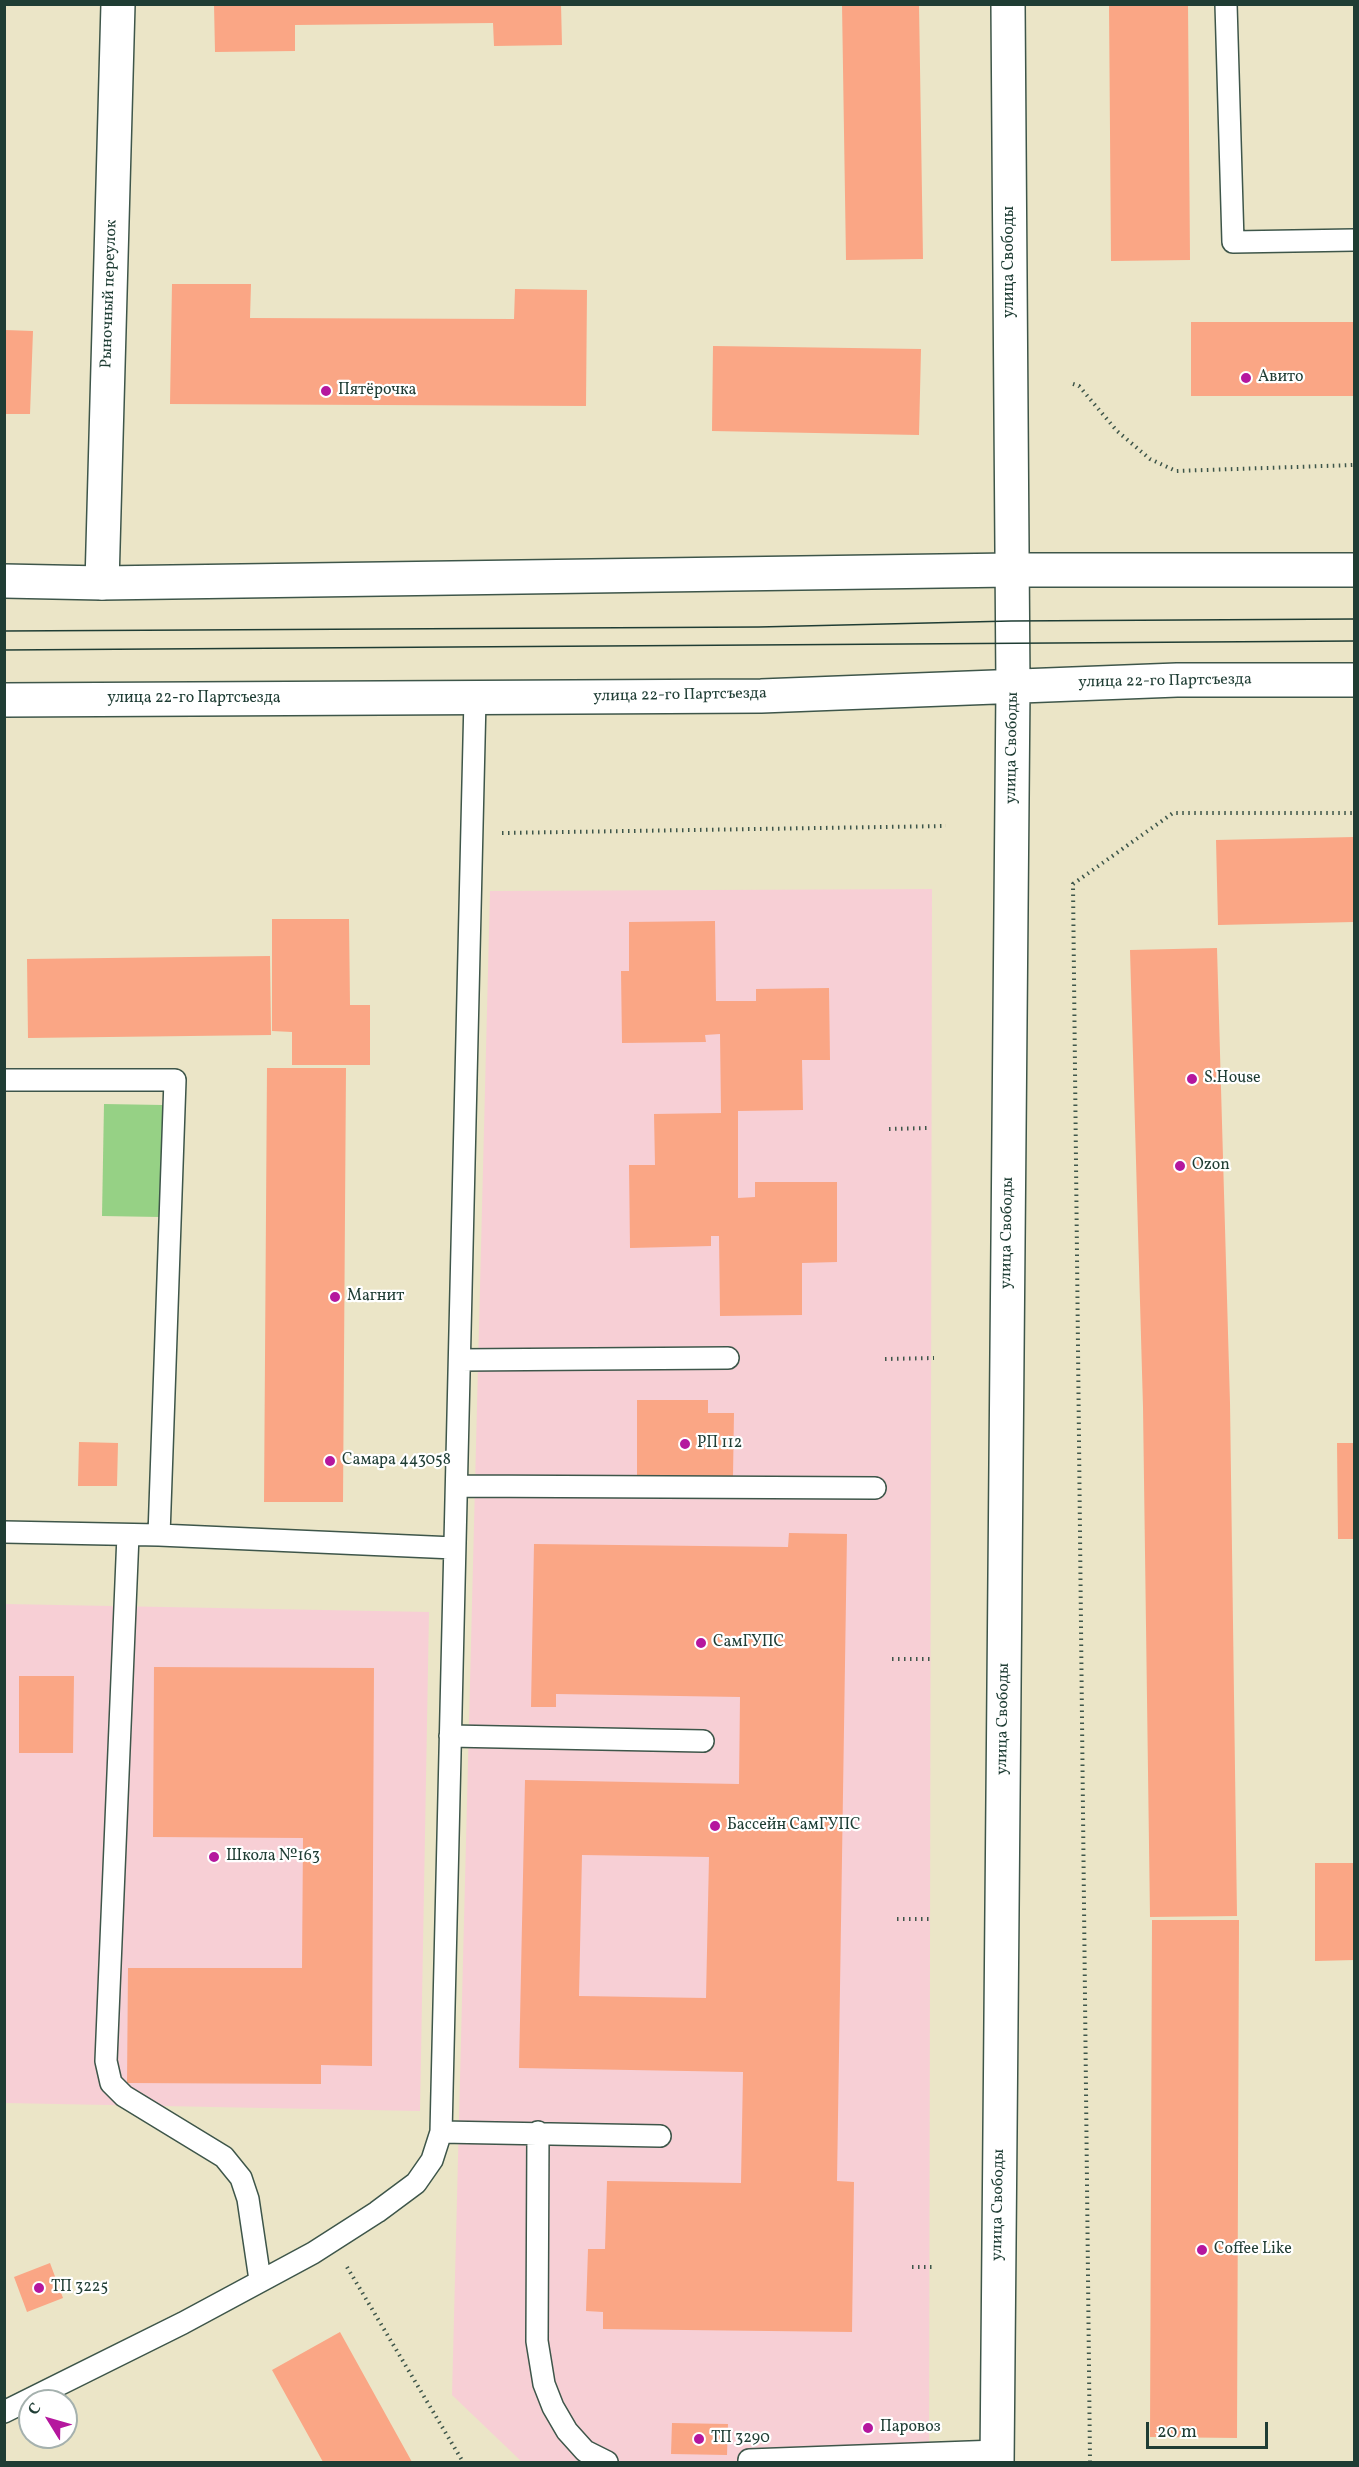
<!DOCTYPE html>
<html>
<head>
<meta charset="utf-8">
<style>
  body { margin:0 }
  #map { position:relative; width:1359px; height:2467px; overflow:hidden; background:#ebe5c7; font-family:Vollkorn,serif }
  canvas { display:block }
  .frame { position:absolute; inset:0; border:6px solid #1f3d34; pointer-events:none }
  .north { position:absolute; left:18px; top:2389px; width:60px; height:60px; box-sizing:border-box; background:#fff; border:2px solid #a5b1ae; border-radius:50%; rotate:307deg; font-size:16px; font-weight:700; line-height:24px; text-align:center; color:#1f3d34 }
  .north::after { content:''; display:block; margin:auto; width:21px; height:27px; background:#b5179e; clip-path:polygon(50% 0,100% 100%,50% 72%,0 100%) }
  .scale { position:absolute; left:1146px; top:2422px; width:122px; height:27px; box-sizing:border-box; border:3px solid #1f3d34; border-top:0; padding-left:8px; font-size:18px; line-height:21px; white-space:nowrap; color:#1f3d34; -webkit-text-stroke:4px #fff; paint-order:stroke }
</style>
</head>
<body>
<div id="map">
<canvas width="1359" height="2467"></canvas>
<div class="frame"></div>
<div class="north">С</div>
<div class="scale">20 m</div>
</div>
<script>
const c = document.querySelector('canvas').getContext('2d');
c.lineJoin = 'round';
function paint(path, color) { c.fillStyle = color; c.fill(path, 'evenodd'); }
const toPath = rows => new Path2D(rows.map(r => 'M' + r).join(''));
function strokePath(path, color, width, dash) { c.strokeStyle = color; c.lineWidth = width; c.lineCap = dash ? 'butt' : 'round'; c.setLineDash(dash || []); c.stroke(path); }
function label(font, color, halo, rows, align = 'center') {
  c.font = font + ' Vollkorn,serif'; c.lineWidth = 4.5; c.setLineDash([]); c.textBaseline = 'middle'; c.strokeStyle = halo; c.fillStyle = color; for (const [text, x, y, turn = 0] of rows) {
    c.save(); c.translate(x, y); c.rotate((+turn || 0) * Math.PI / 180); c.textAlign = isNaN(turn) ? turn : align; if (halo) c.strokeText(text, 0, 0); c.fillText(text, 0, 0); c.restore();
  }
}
const built = toPath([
  [932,889,929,2462,522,2462,452,2395,490,891],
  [5,1604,429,1612,420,2111,5,2103]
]);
const green = toPath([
  [104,1104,163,1105,160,1217,102,1216]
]);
const building = toPath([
  [214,4,561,4,562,45,494,46,493,23,295,25,295,51,215,52],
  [842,4,919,4,923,259,846,260],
  [1109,4,1188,4,1190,260,1111,261],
  [172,284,251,284,250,318,514,319,515,289,587,290,586,406,170,404],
  [1191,322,1354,322,1354,396,1191,396],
  [5,330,33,331,30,414,5,414],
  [713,346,921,349,919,435,712,431],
  [1354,837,1354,922,1218,925,1216,840],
  [272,919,349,919,350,1005,370,1005,370,1065,292,1065,292,1032,272,1031],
  [715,921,716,1001,756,1001,756,989,829,988,830,1060,802,1060,803,1110,738,1111,738,1198,755,1197,755,1182,837,1182,837,1262,802,1263,802,1315,720,1316,719,1236,711,1236,711,1246,630,1248,629,1165,655,1165,654,1114,721,1113,720,1034,705,1035,706,1042,622,1043,621,971,629,971,629,922],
  [1217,948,1230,1403,1237,1916,1150,1917,1143,1407,1130,950],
  [270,956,271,1035,28,1038,27,959],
  [267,1068,346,1068,343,1502,264,1502],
  [637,1400,708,1400,708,1413,734,1413,733,1476,637,1476],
  [79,1442,118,1443,117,1486,78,1486],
  [1337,1443,1354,1443,1354,1539,1338,1539],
  [789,1533,847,1534,837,2181,854,2182,852,2332,603,2329,603,2312,586,2311,588,2249,605,2249,607,2181,741,2183,743,2072,519,2068,525,1780,739,1784,740,1697,556,1694,556,1707,531,1707,534,1544,788,1547],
  [582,1855,709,1857,706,1998,579,1996],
  [154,1667,374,1668,372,2066,321,2065,321,2084,127,2083,128,1968,302,1968,303,1838,153,1837],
  [19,1676,74,1676,73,1753,19,1753],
  [1315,1863,1354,1863,1354,1960,1315,1961],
  [1152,1920,1239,1920,1237,2438,1150,2437],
  [50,2263,63,2298,27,2312,14,2277],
  [340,2332,412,2462,323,2462,272,2370],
  [672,2423,728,2424,727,2455,671,2454]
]);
const path = toPath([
  [1073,384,1079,386,1117,431,1150,459,1176,471,1354,465],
  [502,833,946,826],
  [889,1129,929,1128],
  [885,1359,934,1358],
  [892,1659,934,1659],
  [897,1919,933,1919],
  [347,2267,463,2462],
  [912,2267,933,2267],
  [1090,2462,1073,884,1173,813,1354,813]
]);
const service = toPath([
  [1226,4,1233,242,1354,240],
  [4,1080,175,1080,159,1535],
  [460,1360,728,1358],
  [457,1486,875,1488],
  [4,1532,159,1535,454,1548],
  [128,1535,106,2061,111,2083,124,2096,224,2157,241,2178,248,2199,260,2280],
  [450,1736,703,1741],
  [441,2132,660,2136],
  [538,2132,537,2341,544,2384,553,2407,567,2431,585,2451,607,2462],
  [4,2412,183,2323,313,2253,377,2212,416,2183,432,2160,441,2132,475,699],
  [749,2462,749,2460,997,2451]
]);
const minor = toPath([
  [102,583,118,4]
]);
const secondary = toPath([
  [4,581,102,583,1011,570,1354,570],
  [4,700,761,696,1177,680,1354,680],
  [997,2462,1013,687,1008,4]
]);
const tram = toPath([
  [4,631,759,627,1011,621,1354,619],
  [4,650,1354,641]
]);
const markers = [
  [1246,378,6,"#b5179e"],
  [326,391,6,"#b5179e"],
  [1192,1079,6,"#b5179e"],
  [1180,1166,6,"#b5179e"],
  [335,1297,6,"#b5179e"],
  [685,1444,6,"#b5179e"],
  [330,1461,6,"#b5179e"],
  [701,1643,6,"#b5179e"],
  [715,1826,6,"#b5179e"],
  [214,1857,6,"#b5179e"],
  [1202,2250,6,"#b5179e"],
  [39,2288,6,"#b5179e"],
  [868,2428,6,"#b5179e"],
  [699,2439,6,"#b5179e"]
];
const streetNames = [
  ["улица Свободы",1010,262,-90],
  ["Рыночный переулок",110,294,-88],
  ["улица 22-го Партсъезда",1165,682,-1],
  ["улица 22-го Партсъезда",680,696,-1],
  ["улица 22-го Партсъезда",194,699],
  ["улица Свободы",1013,748,-89],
  ["улица Свободы",1008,1233,-89],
  ["улица Свободы",1004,1719,-89],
  ["улица Свободы",999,2205,-89]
];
const poiNames = [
  ["Авито",1258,378],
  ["Пятёрочка",338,391],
  ["S.House",1204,1079],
  ["Ozon",1192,1166],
  ["Магнит",347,1297],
  ["РП 112",697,1444],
  ["Самара 443058",342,1461],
  ["СамГУПС",713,1643],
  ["Бассейн СамГУПС",727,1826],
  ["Школа №163",226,1857],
  ["Coffee Like",1214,2250],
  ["ТП 3225",51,2288],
  ["Паровоз",880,2428],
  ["ТП 3290",711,2439]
];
paint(built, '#f7cfd5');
paint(green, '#96d185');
paint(building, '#faa685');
strokePath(service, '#3e564a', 24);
strokePath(minor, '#3e564a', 36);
strokePath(secondary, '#3e564a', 36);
strokePath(path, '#3e564a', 4, [1.5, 4.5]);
strokePath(service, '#fff', 21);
strokePath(minor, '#fff', 33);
strokePath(secondary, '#fff', 33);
strokePath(tram, '#1f3d34', 1.5);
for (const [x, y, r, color] of markers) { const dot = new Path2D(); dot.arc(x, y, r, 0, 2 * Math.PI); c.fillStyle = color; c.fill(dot); strokePath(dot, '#fff', 2); }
label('16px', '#1f3d34', '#fff', streetNames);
label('16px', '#1f3d34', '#fff', poiNames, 'left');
</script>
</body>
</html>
